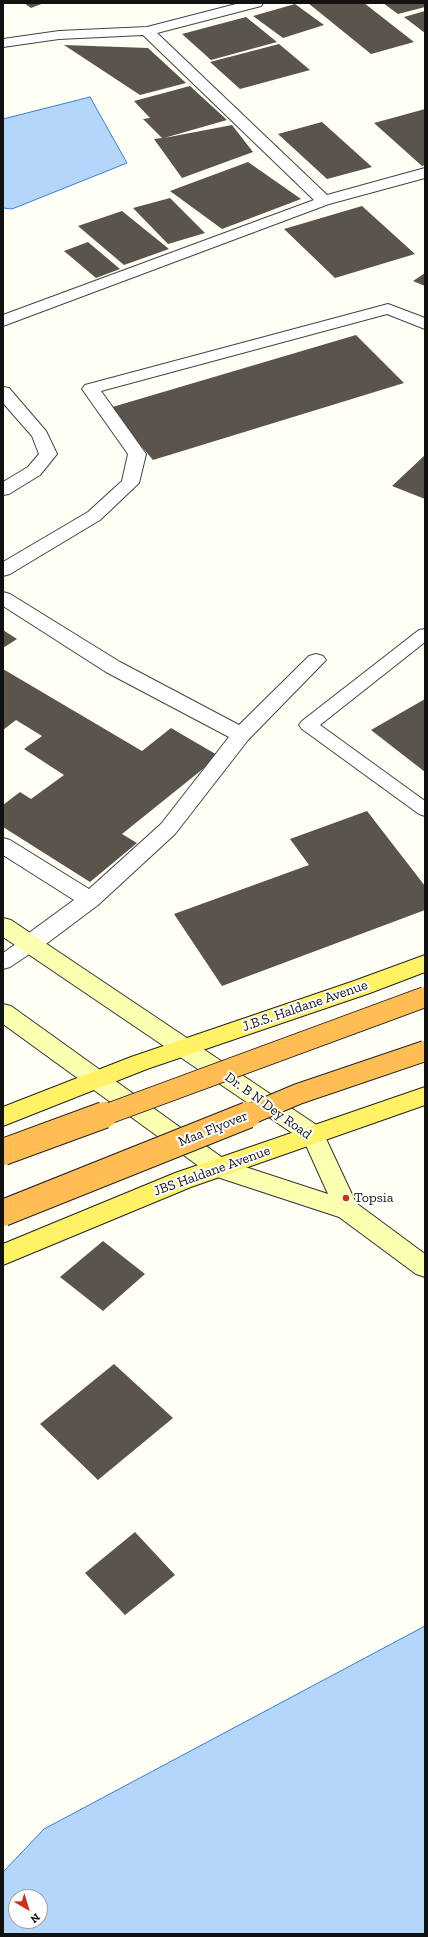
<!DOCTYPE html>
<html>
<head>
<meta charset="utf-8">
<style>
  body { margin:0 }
  #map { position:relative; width:428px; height:1937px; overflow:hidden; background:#fffff5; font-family:"Zilla Slab",serif }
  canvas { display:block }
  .frame { position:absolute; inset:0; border:4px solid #111; pointer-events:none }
  .north { position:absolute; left:8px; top:1889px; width:40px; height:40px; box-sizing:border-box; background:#fff; border:1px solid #a0a0a0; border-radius:50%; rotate:142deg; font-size:11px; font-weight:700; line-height:16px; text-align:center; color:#111 }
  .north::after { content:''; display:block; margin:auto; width:14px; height:18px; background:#ce301c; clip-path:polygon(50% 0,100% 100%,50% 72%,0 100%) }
</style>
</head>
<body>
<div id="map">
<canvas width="428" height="1937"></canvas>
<div class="frame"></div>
<div class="north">N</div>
</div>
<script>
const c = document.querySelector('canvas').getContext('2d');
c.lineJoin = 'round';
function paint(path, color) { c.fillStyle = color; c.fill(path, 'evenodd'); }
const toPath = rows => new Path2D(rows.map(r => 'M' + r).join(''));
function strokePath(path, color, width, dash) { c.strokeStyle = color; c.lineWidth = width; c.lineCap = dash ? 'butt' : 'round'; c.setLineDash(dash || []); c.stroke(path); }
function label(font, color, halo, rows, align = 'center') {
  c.font = font + ' "Zilla Slab",serif'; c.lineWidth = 4; c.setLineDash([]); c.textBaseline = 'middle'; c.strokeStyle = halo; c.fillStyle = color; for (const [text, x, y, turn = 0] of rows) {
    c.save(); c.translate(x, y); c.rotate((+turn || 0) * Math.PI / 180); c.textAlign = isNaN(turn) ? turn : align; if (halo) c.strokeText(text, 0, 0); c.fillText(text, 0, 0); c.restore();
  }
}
const water = toPath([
  [90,97,127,163,12,209,3,208,3,119,90,97],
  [425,1626,425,1934,3,1934,3,1872,44,1829,425,1626],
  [16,1897,40,1897,40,1921,16,1921,16,1897]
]);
const building = toPath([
  [24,3,44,3,31,8],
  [308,3,364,3,414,42,371,54],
  [383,3,425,3,425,7,398,14],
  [295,4,324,25,283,38,253,16],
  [425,11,425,33,404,17],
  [246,17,277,42,211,60,182,34],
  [279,44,310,70,240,89,210,62],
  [64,45,148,48,186,83,140,95],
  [190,86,227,120,164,138,232,125,253,152,182,178,154,139,162,138,143,119,150,118,134,101],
  [425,109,425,165,422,166,374,123],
  [322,122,372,167,327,179,278,134],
  [248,162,301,199,222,229,170,191],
  [170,198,205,233,168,244,133,208],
  [362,206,415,254,335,278,284,229],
  [122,211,169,249,124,265,78,226],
  [88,242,120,269,96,278,64,251],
  [425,273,425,286,413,281],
  [356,335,404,383,153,460,109,408],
  [425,455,425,499,392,486],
  [3,630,17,639,3,648],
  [3,669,142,751,171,728,219,756,122,834,137,843,90,882,3,827,3,805,20,792,31,799,64,775,24,749,42,736,16,720,3,730],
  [425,699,425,772,371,730],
  [367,811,425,886,425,910,222,986,174,914,309,865,290,839],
  [103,1241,145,1274,103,1311,60,1277],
  [114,1364,173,1418,98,1480,40,1424],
  [135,1532,175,1575,125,1615,85,1573]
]);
const service = toPath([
  [425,629,425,642,320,725,425,801,425,816,419,814,302,729,299,725,302,721,419,630,425,629],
  [30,937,37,939,39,944,37,949,10,967,3,969,3,953,23,939,30,937]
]);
const minor = toPath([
  [240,3,263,3,261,6,157,33,327,195,425,168,425,178,329,204,3,326,3,315,314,200,143,35,59,39,3,47,3,39,59,31,147,27,240,3],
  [388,304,425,318,425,329,387,314,101,391,146,454,139,483,100,520,10,574,3,576,3,562,88,512,122,481,128,454,82,389,85,385,388,304],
  [3,387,9,388,46,431,57,454,40,475,9,494,3,495,3,482,28,467,39,454,32,436,3,403,3,387],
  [3,592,10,594,120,662,239,725,309,656,316,654,323,656,326,660,248,740,175,834,98,905,38,950,30,952,22,950,19,944,22,938,74,900,3,855,3,838,10,840,89,889,161,824,229,737,106,672,3,606,3,592]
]);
const secondary = toPath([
  [3,918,11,920,321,1128,356,1203,425,1254,425,1277,416,1274,339,1217,211,1175,3,1024,3,1004,11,1006,227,1161,328,1194,304,1141,3,937,3,918]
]);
const primary = toPath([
  [425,955,425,972,370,993,147,1069,3,1126,3,1107,131,1057,354,981,425,955],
  [425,1087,425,1105,191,1187,3,1265,3,1244,175,1173,425,1087]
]);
const motorwayBridgeFar1 = toPath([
  [102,1116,425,997],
  [246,1116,298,1094,425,1051]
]);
const motorwayBridge = toPath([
  [3,1152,104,1115],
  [3,1213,248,1115]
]);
const markers = [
  [346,1198,4,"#ce301c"]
];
const streetNames = [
  ["J.B.S. Haldane Avenue",305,1006,-19],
  ["Dr. B N Dey Road",268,1106,36],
  ["Maa Flyover",213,1129,-22],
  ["JBS Haldane Avenue",212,1171,-20]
];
const poiNames = [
  ["Topsia",354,1198]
];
paint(water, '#b5d6fb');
strokePath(water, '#367ed8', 1);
paint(building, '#5b544c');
strokePath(service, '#444', 2);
strokePath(minor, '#444', 2);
strokePath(secondary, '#333', 2);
strokePath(primary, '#222', 2);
paint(service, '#fff');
paint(minor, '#fff');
paint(secondary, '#fbffb0');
paint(primary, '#fff265');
strokePath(motorwayBridgeFar1, '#222', 22, []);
strokePath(motorwayBridge, '#222', 28, []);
strokePath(motorwayBridgeFar1, '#ffbd53', 20);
strokePath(motorwayBridge, '#ffbd53', 26);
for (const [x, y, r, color] of markers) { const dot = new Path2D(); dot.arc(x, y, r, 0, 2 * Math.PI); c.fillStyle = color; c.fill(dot); strokePath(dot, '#fff', 1.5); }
label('14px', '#111', '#fff', streetNames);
label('14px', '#111', '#fff', poiNames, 'left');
</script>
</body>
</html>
